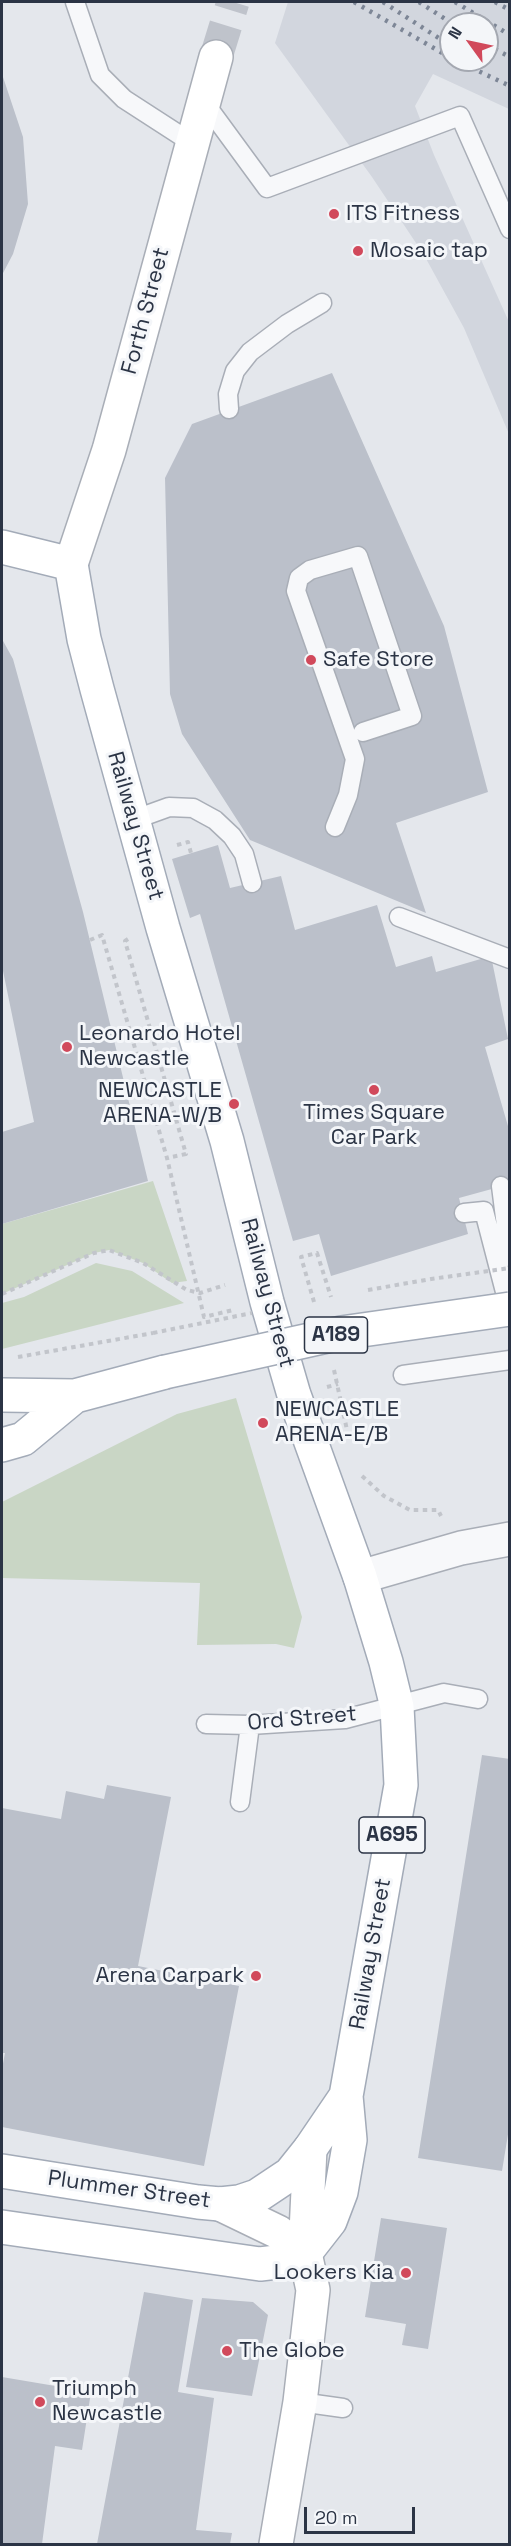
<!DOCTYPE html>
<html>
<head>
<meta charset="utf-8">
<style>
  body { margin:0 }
  #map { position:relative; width:511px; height:2546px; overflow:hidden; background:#e4e7ec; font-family:"Space Grotesk",sans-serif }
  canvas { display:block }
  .frame { position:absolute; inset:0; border:3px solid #2b3445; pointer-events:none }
  .north { position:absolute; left:439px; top:12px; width:60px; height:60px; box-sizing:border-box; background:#f4f6f9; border:2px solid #a4a8b1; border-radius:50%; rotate:303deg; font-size:16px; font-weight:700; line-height:24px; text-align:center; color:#2b3445 }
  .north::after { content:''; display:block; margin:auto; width:21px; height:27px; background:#d1495b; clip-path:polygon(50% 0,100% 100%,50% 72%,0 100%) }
  .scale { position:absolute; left:304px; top:2507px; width:111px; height:27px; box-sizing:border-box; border:3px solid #2b3445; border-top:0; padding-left:8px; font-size:18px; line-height:21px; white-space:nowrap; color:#2b3445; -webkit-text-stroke:4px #f4f6f9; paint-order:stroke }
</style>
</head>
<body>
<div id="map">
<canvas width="511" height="2546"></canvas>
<div class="frame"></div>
<div class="north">N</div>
<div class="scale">20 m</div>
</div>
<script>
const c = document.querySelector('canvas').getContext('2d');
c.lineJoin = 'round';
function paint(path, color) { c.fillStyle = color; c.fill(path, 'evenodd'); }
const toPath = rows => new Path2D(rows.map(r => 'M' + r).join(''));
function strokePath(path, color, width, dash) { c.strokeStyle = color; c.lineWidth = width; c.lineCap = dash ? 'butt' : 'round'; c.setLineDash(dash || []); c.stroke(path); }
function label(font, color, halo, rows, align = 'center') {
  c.font = font + ' "Space Grotesk",sans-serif'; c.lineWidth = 6; c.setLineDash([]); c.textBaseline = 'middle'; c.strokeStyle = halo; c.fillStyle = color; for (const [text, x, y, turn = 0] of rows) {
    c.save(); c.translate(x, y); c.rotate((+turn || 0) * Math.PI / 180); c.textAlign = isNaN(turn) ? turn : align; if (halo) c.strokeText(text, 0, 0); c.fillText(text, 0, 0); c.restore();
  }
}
const built = toPath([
  [288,2,509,2,509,109,433,74,415,106,434,155,509,322,509,434,464,328,424,255,372,177,275,43],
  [451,24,487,24,487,60,451,60]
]);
const green = toPath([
  [153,1181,187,1281,172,1283,143,1263,109,1250,94,1253,2,1294,2,1224],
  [96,1263,132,1271,184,1303,2,1349,2,1303,24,1297],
  [236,1398,302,1617,294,1648,276,1644,197,1645,200,1583,2,1578,2,1502,177,1414]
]);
const building = toPath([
  [2,74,23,137,28,204,13,254,2,275],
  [332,373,444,626,488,792,396,823,426,913,250,840,182,734,170,694,165,478,192,424],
  [2,639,13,659,83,912,148,1181,2,1224,2,1132,34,1122,2,966],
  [218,845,230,888,281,876,295,930,377,905,396,967,432,956,436,972,491,956,508,1039,485,1047,510,1133,510,1184,459,1198,468,1234,331,1276,319,1234,293,1241,200,914,190,918,172,859],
  [482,1755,510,1759,510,2122,502,2171,418,2158],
  [107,1785,171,1797,138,1966,239,1986,204,2166,2,2127,2,2069,5,2053,2,2053,2,1808,61,1819,66,1791,104,1799],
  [381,2218,447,2228,428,2349,402,2345,406,2324,365,2317],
  [144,2292,193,2300,178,2392,214,2398,196,2530,232,2533,230,2544,97,2544],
  [202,2298,253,2302,268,2315,252,2396,186,2387],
  [2,2377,91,2392,82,2450,55,2446,42,2544,2,2544]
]);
const secondaryTunnel = toPath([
  [216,57,233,2]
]);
const path = toPath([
  [177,845,188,842,191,853],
  [128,939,125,941,186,1154,167,1158],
  [90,940,102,935,167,1158,204,1317,233,1310],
  [2,973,3,973],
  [2,1294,94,1253,109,1250,143,1263,187,1290,200,1293,225,1285],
  [314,1302,301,1257,317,1253,331,1297],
  [18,1357,153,1333],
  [334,1370,347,1430],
  [327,1387,338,1384],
  [362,1476,384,1496,410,1510,438,1510,441,1516]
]);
const lane = toPath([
  [75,2,100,75,124,99,192,143],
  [204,102,267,188,460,116,510,229],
  [229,409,228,394,235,371,250,352,287,324,322,303],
  [133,820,169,807,193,808,215,820,232,836,244,854,252,883],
  [335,827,348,795,355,759,296,591,299,578,310,570,358,556,412,716,363,732],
  [399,917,510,959],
  [501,1186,510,1257],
  [464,1213,484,1211,510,1311],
  [403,1375,510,1360],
  [206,1724,250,1725,345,1719,444,1693,478,1699],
  [240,1802,250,1725],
  [300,2402,343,2408]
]);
const street = toPath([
  [360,1577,461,1548,510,1539]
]);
const secondary = toPath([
  [71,564,109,450,216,57],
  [220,2204,278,2232,305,2253],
  [276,2544,300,2402,313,2290,305,2253,310,2149]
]);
const primary = toPath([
  [2,547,71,564,84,639,97,689,163,928,227,1141,267,1302,294,1395,360,1577,386,1662,397,1707,401,1785,346,2096,350,2140,341,2192,330,2221,305,2253,294,2260,260,2264,2,2227],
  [2,1395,75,1396,165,1372],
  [2,1445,23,1439,75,1396],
  [2,2171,198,2202,220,2204,239,2202,257,2196,290,2174,310,2149,346,2096]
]);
const rail = toPath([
  [354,2,451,58],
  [383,2,451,46],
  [419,2,453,24],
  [455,2,510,35],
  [495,2,510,10],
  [487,45,510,57],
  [455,60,510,86]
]);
const pathBridge = toPath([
  [368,1290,431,1279,510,1268],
  [153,1333,252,1313]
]);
const primaryBridge = toPath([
  [165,1372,341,1333,510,1309]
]);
const markers = [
  [334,214,6,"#d1495b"],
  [358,251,6,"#d1495b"],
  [311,660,6,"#d1495b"],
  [67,1047,6,"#d1495b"],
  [374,1090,6,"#d1495b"],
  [234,1104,6,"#d1495b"],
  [263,1423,6,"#d1495b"],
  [256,1976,6,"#d1495b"],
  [406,2273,6,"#d1495b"],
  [227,2351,6,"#d1495b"],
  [40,2402,6,"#d1495b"]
];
const shields = [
  [336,1335,63],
  [392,1835,66]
];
const shieldNames = [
  ["A189",336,1335],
  ["A695",392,1835]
];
const poiNames = [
  ["ITS Fitness",346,214],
  ["Mosaic tap",370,251],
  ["Safe Store",323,660],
  ["Leonardo Hotel",79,1034],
  ["Newcastle",79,1059],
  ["NEWCASTLE",222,1091,"right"],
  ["ARENA-W/B",222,1116,"right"],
  ["Times Square",374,1113,"center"],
  ["Car Park",374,1138,"center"],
  ["NEWCASTLE",275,1410],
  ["ARENA-E/B",275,1435],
  ["Arena Carpark",244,1976,"right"],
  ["Lookers Kia",394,2273,"right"],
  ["The Globe",239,2351],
  ["Triumph",52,2389],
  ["Newcastle",52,2414]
];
const streetNames = [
  ["Forth Street",146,311,-75],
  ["Railway Street",135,826,74],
  ["Railway Street",267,1293,75],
  ["Ord Street",302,1719,-5],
  ["Railway Street",371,1954,-80],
  ["Plummer Street",129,2190,8]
];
paint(built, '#d2d6de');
paint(green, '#c9d6c5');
paint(building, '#bbc0ca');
strokePath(secondaryTunnel, '#bfc3cb', 33, [33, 16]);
strokePath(lane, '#a9aeb7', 21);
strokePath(street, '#a9aeb7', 36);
strokePath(secondary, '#a9aeb7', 36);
strokePath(primary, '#a3abb8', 36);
strokePath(path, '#c2c5cb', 4, [4.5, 4.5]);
strokePath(lane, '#f7f8fa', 18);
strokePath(street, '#f7f8fa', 33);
strokePath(secondary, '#fff', 33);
strokePath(primary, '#fff', 33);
strokePath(rail, '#7d8696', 4.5, [3, 6]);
strokePath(primaryBridge, '#a3abb8', 36, []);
strokePath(pathBridge, '#c2c5cb', 4, [4.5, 4.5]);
strokePath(primaryBridge, '#fff', 33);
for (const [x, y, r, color] of markers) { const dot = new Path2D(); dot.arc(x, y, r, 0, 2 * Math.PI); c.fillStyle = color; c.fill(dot); strokePath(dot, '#f4f6f9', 2); }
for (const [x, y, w] of shields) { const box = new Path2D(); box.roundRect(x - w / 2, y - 18, w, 36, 4.5); c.fillStyle = '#f4f6f9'; c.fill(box); strokePath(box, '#2b3445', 1.5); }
label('bold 21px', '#2b3445', null, shieldNames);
label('22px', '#2b3445', '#f4f6f9', poiNames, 'left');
label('22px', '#2b3445', '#f4f6f9', streetNames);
</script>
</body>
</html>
